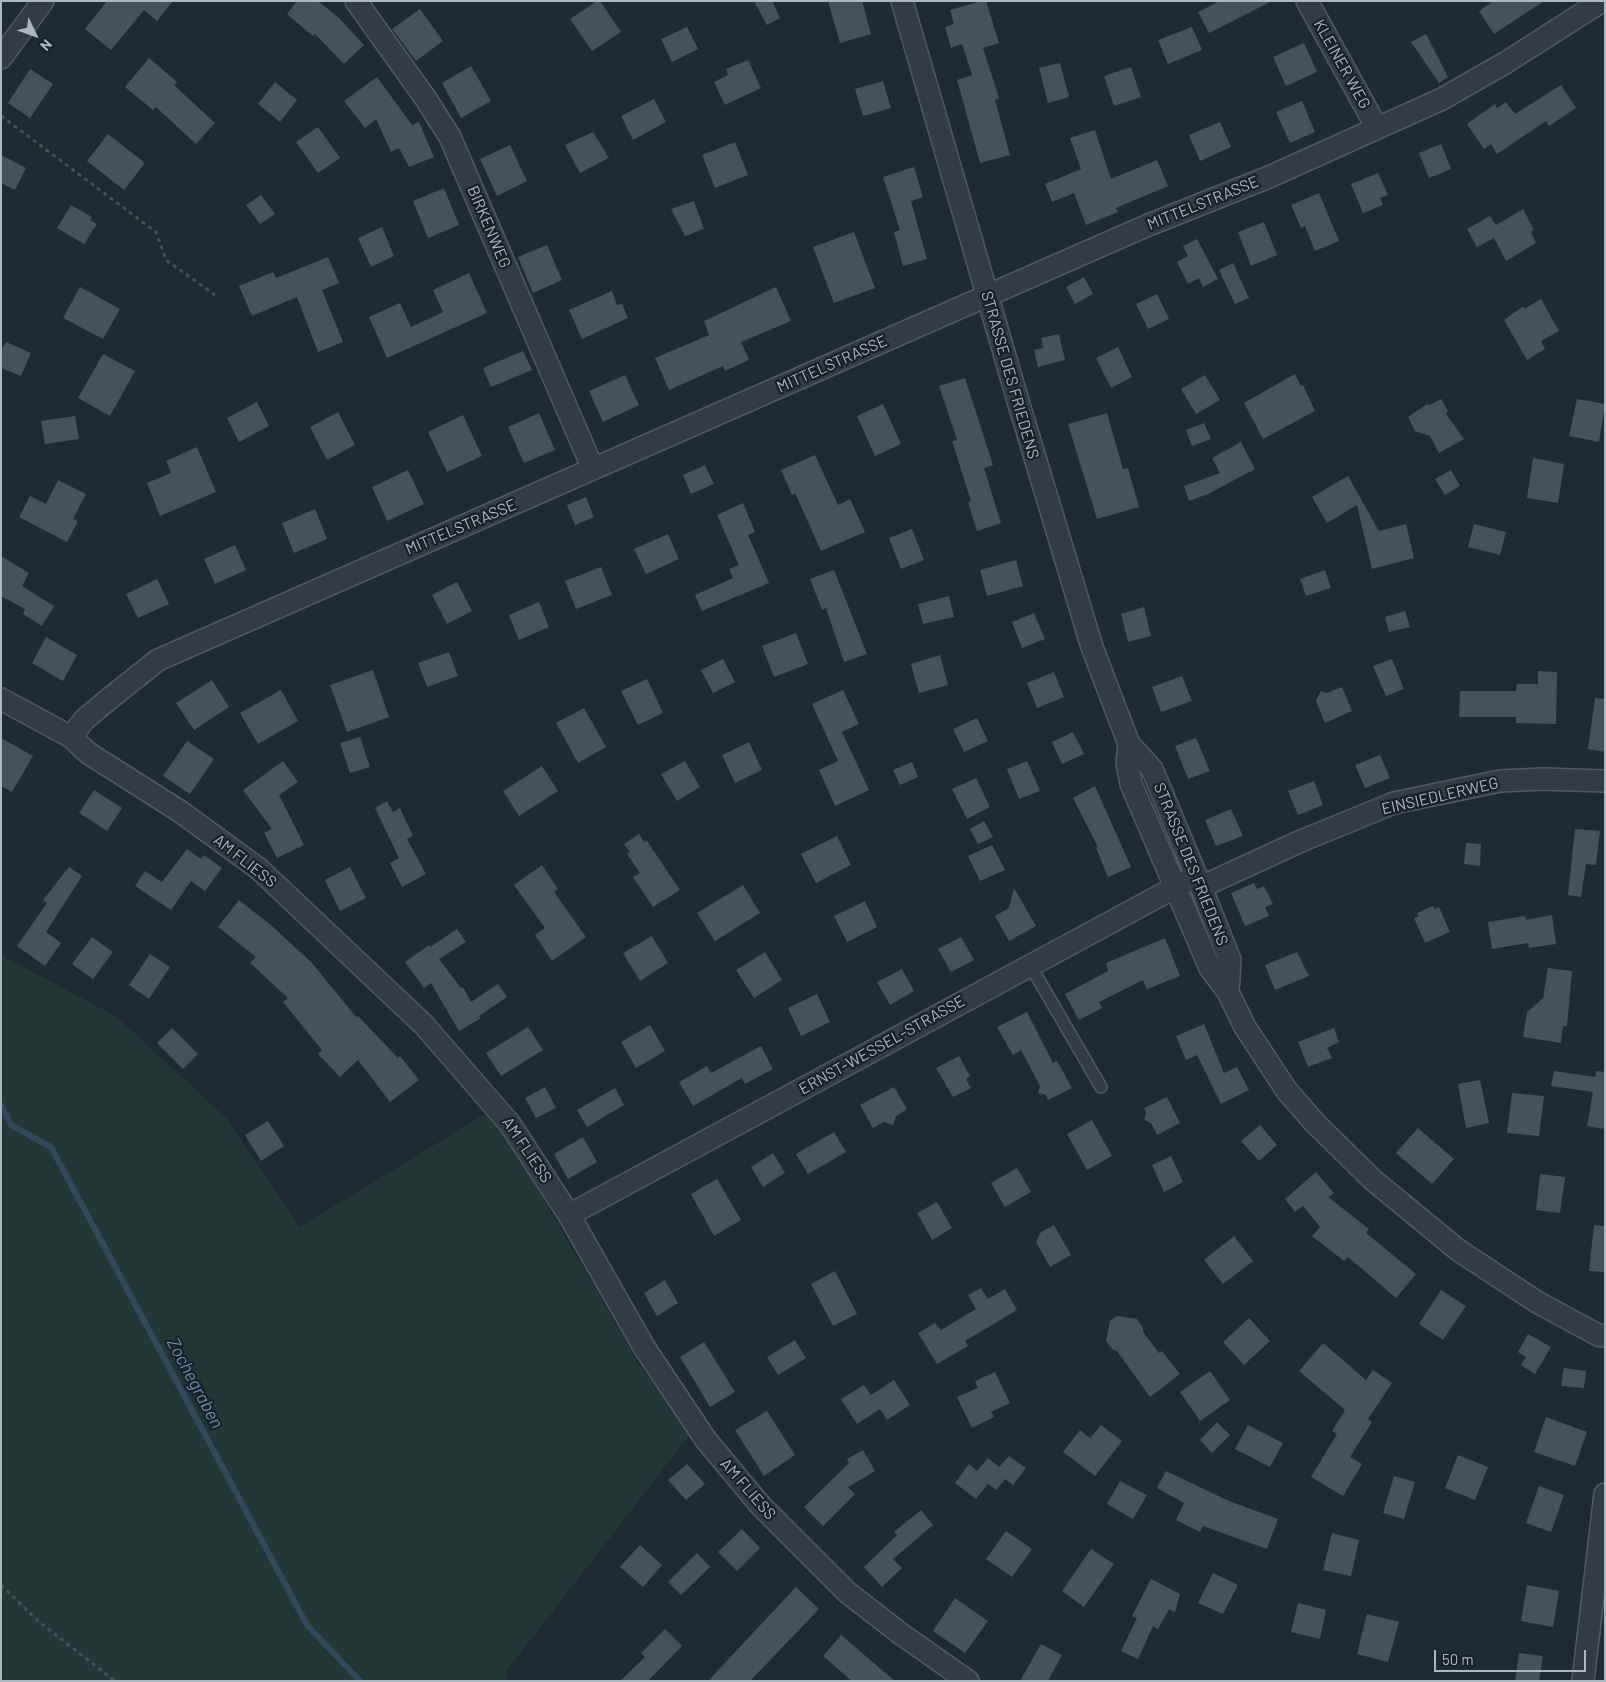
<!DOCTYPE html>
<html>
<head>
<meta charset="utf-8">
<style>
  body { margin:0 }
  #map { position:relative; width:1606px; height:1682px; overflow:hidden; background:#1e2b35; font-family:Barlow,sans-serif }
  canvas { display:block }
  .frame { position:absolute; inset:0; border:2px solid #abb7c3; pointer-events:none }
  .north { position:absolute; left:10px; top:10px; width:50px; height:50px; -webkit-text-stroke:4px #17212a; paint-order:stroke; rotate:132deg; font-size:14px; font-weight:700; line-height:20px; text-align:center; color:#abb7c3 }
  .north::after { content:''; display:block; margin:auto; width:18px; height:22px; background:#abb7c3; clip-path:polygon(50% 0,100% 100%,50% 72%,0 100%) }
  .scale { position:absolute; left:1434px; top:1650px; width:152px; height:22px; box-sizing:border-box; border:2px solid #abb7c3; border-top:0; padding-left:6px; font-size:15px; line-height:18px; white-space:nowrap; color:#abb7c3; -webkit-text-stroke:4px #17212a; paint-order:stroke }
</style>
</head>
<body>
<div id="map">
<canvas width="1606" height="1682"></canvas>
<div class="frame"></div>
<div class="north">N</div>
<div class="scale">50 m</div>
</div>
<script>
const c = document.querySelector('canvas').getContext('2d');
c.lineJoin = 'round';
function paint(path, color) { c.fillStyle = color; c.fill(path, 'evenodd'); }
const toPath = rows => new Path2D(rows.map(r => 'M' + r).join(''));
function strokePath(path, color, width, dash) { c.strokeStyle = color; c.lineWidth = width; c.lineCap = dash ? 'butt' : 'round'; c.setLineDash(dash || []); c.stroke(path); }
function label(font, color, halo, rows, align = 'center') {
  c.font = font + ' Barlow,sans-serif'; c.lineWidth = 4.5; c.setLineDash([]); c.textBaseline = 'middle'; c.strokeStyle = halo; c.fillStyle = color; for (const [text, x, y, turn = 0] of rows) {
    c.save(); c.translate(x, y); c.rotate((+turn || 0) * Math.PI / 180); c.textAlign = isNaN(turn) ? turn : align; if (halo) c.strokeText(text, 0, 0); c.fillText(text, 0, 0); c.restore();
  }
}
const green = toPath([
  [1,955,117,1017,226,1118,300,1227,490,1111,512,1144,639,1365,691,1433,505,1673,508,1681,1,1681]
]);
const stream = toPath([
  [1,1105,11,1125,51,1147,307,1625,360,1681]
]);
const building = toPath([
  [107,1,173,1,157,21,144,10,111,50,85,29],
  [297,1,318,1,339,18,364,45,344,64,315,34,313,36,287,14],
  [597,1,600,1,621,32,592,51,570,19],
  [754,1,772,1,780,18,767,25],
  [828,1,862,1,871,34,840,43],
  [981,1,986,1,999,43,983,48,999,98,995,100,1010,155,980,163,957,80,972,75,962,44,951,48,945,27,954,24,950,10],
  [1220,1,1272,1,1209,33,1198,12],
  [1493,1,1544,1,1494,34,1479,11],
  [420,9,443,41,416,61,392,29],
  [687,27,698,49,672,62,661,39],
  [1192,27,1202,50,1168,64,1158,40],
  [1426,34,1448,77,1439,83,1411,42],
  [1304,43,1317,72,1286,86,1273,57],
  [149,58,177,82,174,85,215,123,196,144,156,107,153,110,125,87],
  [748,60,761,88,725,105,714,82,728,75,726,69],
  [1060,63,1069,97,1048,103,1039,68],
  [471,66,491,101,461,118,442,83],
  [1131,67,1141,97,1114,106,1104,76],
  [30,69,53,84,30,118,8,103],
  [377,77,412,125,419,122,434,157,409,167,399,148,391,152,376,119,365,128,344,101],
  [883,81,891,108,863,116,855,89],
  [275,82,297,100,280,122,258,104],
  [1561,85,1576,108,1549,126,1546,121,1497,154,1491,144,1484,149,1467,124,1495,104,1497,108,1506,102,1515,114],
  [654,99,666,122,633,140,621,116],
  [1302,101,1315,132,1290,143,1276,112],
  [1220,122,1231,147,1200,161,1189,135],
  [318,127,340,158,318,173,296,142],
  [1095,130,1111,179,1157,160,1168,186,1116,208,1118,212,1086,225,1074,193,1052,202,1045,184,1081,169,1070,138],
  [593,132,609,158,580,173,565,145],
  [108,134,145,163,124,190,87,161],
  [735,142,748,175,715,188,702,155],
  [1441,144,1451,169,1429,178,1419,153],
  [510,145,527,181,497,196,480,159],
  [1,155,26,168,15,190,1,183],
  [914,167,923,197,911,201,927,259,903,266,894,232,900,230,883,177],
  [1378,173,1388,195,1380,198,1383,205,1363,213,1351,184],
  [444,188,459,225,428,238,413,201],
  [1319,193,1339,241,1315,251,1305,226,1301,228,1291,205],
  [261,195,275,214,260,224,246,205],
  [694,201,704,229,685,236,671,209],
  [71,205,92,217,90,220,97,224,84,244,57,228],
  [1523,209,1534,230,1531,232,1536,243,1506,261,1494,238,1477,247,1467,229,1490,216,1496,225],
  [1264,222,1277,255,1251,266,1238,232],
  [382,227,394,256,371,267,358,238],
  [854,232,875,288,834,303,813,247],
  [1197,239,1218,279,1203,287,1199,278,1188,284,1177,262,1188,256,1183,246],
  [547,245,562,280,533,293,518,257],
  [328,257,339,283,322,290,343,342,318,352,297,297,252,316,239,286,273,272,276,278],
  [1233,263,1249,298,1235,304,1219,270],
  [469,273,487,313,387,358,369,317,400,303,411,327,443,312,433,290],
  [1084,277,1093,294,1075,304,1066,287],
  [80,287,120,309,103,339,63,318],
  [776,287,791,321,741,342,749,360,725,371,723,366,669,390,655,358,709,335,704,321],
  [612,291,617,305,622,304,628,318,582,339,569,310],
  [1157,294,1169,319,1148,329,1136,304],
  [1541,299,1559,331,1541,341,1545,349,1527,360,1504,320,1522,307,1526,308],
  [1059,334,1065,360,1038,367,1034,350,1043,348,1041,338],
  [6,342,31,353,21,376,1,368,1,351],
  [1118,347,1132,377,1111,388,1096,358],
  [523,351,532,370,491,387,483,368],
  [103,354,135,371,110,416,78,398],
  [1295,374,1301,386,1303,385,1315,411,1263,439,1244,403],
  [625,375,639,405,603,422,589,391],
  [1205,375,1220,400,1196,414,1181,389],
  [965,378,993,465,984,468,1001,523,977,531,968,502,971,501,952,441,957,440,939,386],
  [1441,399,1448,411,1446,414,1464,439,1439,453,1430,436,1415,431,1408,417,1427,404,1430,405],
  [1577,399,1605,404,1599,442,1569,436],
  [257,402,269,426,239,442,227,418],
  [883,404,901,444,875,456,857,416],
  [338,412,355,445,327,460,310,427],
  [539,413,555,450,524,463,508,427],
  [1107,413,1123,469,1128,468,1139,507,1097,519,1068,424],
  [463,415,482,456,447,472,428,432],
  [75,416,79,439,45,444,41,421],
  [1204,423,1211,439,1192,446,1186,430],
  [1241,442,1255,469,1208,494,1189,501,1184,486,1220,473,1212,458],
  [197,447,216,492,160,516,147,483,171,473,166,461],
  [815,455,838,505,850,499,865,532,821,551,795,493,792,495,781,470],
  [1533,458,1564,464,1558,503,1527,498],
  [705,465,714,484,691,494,683,475],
  [408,470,424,504,387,521,372,487],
  [1451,470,1460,486,1445,495,1435,479],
  [1348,476,1379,531,1406,524,1414,558,1372,569,1357,505,1327,523,1312,497],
  [58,480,86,494,73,519,78,521,67,542,19,517,30,496,46,504],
  [586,497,594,517,575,525,567,505],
  [743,503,755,532,748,535,769,583,702,611,695,595,733,578,729,569,739,565,717,515],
  [315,509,327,539,294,553,282,523],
  [1474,524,1506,532,1500,555,1468,547],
  [912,529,924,560,901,569,889,538],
  [668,534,679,559,646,574,634,549],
  [235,545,246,570,215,584,204,559],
  [1,556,29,573,22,586,54,606,42,626,23,614,25,609,1,596],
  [1016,560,1023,586,987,596,980,570],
  [601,567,612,595,576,609,565,581],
  [834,570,867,654,844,662,826,608,822,610,810,579],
  [1325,570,1331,588,1306,596,1300,579],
  [157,579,169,604,138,618,126,594],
  [457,582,472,611,447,624,432,595],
  [949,596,954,617,923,624,918,604],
  [539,602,549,627,519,640,509,615],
  [1144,607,1151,636,1128,642,1121,614],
  [1405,611,1410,627,1389,632,1385,617],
  [1034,613,1045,639,1022,648,1012,622],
  [796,633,808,664,774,677,762,646],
  [46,637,77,655,63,681,32,663],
  [449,652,458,676,427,687,418,663],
  [940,655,948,685,919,693,911,664],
  [723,659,735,682,713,693,701,670],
  [1392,659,1404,689,1386,696,1373,666],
  [373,670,389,717,347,732,330,685],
  [1538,671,1557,672,1556,724,1516,723,1516,717,1459,717,1460,691,1516,691,1517,684,1538,684],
  [1054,672,1064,697,1037,708,1027,683],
  [1182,676,1192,701,1161,712,1152,687],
  [647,679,663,713,638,725,621,691],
  [212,680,229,707,194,730,176,703],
  [1342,687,1352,711,1325,723,1316,701,1321,691,1326,693],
  [281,690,298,721,258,744,240,713],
  [843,690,859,724,842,732,869,790,835,806,819,770,838,761,812,704],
  [1595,698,1605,699,1605,752,1588,749],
  [584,708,606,747,578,763,556,723],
  [977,718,988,741,964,752,953,729],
  [1073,732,1084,754,1062,764,1052,742],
  [360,737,370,767,350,773,340,743],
  [1,738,33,756,12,792,1,786],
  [1196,738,1210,771,1188,779,1175,746],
  [187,741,214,759,190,794,163,776],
  [749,742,762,770,735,783,722,755],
  [1380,755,1390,778,1365,788,1355,765],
  [283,761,298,782,279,795,304,845,277,858,264,833,272,829,243,790],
  [685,761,700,787,677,801,661,774],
  [1027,761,1040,791,1019,799,1007,769],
  [912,762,918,777,900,785,893,770],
  [542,766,558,791,519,816,503,791],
  [976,778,990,807,967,819,952,789],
  [1314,781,1323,805,1298,815,1288,791],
  [1095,786,1131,867,1108,877,1096,848,1098,847,1073,798],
  [94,790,122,808,107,831,79,813],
  [387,801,393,812,400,808,413,836,407,839,426,874,402,887,390,863,399,858,375,808],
  [1231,809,1243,836,1216,846,1205,820],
  [984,821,993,837,978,844,970,829],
  [1575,829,1600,831,1596,865,1586,864,1581,897,1568,895],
  [639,834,644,842,647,841,680,890,653,907,633,877,640,873,627,854,630,852,624,844],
  [837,836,851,865,816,883,801,854],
  [1466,843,1481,844,1480,866,1464,864],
  [992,845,1005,870,980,881,968,856],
  [187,849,201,859,204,855,222,868,205,891,191,881,171,910,135,886,145,871,162,882],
  [542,865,558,889,554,892,586,937,552,961,535,935,545,928,514,885],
  [69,867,82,876,46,932,61,943,45,966,17,946,47,903,43,900],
  [350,867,366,898,340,911,325,880],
  [1254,883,1257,889,1264,886,1273,904,1265,907,1269,916,1245,926,1231,893],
  [743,885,760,913,715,941,697,913],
  [1014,888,1036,926,1009,941,995,916,1009,908],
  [239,900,272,926,312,963,357,1018,358,1016,398,1058,400,1056,419,1080,390,1102,358,1060,340,1077,318,1054,322,1050,283,1002,288,998,250,963,256,957,218,927],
  [865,901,877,927,847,942,834,916],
  [1433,906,1435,909,1439,907,1450,932,1425,943,1414,918,1419,916,1417,913],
  [1552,915,1556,944,1529,948,1528,943,1492,949,1488,922,1525,916,1526,920],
  [457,929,466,942,439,959,461,988,463,987,471,1002,498,984,507,997,479,1016,481,1018,459,1031,431,983,424,988,405,962,429,945,430,947],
  [652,936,668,963,640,981,623,953],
  [92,937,113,952,93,979,72,964],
  [961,937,974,960,951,972,938,949],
  [1165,938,1180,976,1147,989,1143,980,1099,1002,1102,1008,1079,1020,1065,994,1108,971,1106,963],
  [765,952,782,980,754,998,736,970],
  [1297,952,1309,976,1275,990,1265,965],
  [150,954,170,967,149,999,129,985],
  [1548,968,1572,971,1567,1026,1563,1026,1561,1043,1523,1037,1527,1012,1543,998],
  [902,969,914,991,890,1005,877,982],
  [817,994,830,1022,801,1036,788,1008],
  [1027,1012,1053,1063,1057,1061,1072,1088,1048,1100,1046,1095,1038,1093,1040,1086,1021,1050,1013,1055,997,1027],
  [1204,1024,1224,1073,1237,1067,1249,1090,1221,1104,1197,1055,1186,1060,1176,1036],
  [650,1025,665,1051,636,1068,621,1042],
  [528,1027,543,1050,501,1076,486,1053],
  [172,1028,198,1054,183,1069,157,1043],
  [1334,1028,1339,1042,1327,1048,1332,1058,1308,1067,1298,1042],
  [761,1046,773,1069,745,1084,742,1078,693,1106,679,1082,707,1066,711,1073],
  [959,1056,970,1076,966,1079,971,1088,953,1097,936,1068],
  [1554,1071,1595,1077,1596,1071,1605,1072,1605,1129,1587,1126,1593,1092,1551,1086],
  [1480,1080,1489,1123,1466,1128,1458,1084],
  [545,1087,556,1108,536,1118,525,1098],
  [894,1087,907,1109,896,1116,893,1125,884,1122,873,1128,860,1105],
  [615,1088,624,1105,587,1127,577,1110],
  [1512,1093,1544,1096,1539,1136,1507,1133],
  [1167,1097,1180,1123,1157,1135,1151,1123,1144,1120,1146,1113,1144,1108],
  [1092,1120,1112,1156,1087,1170,1067,1134],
  [268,1121,284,1146,261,1161,245,1135],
  [1260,1125,1277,1145,1259,1161,1241,1141],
  [1418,1128,1454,1159,1432,1184,1396,1153],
  [834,1132,846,1152,808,1174,796,1154],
  [583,1137,597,1162,568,1179,554,1154],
  [773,1153,785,1173,763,1187,751,1167],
  [1171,1156,1183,1182,1164,1192,1152,1165],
  [1017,1168,1031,1192,1005,1207,991,1183],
  [1316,1172,1334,1193,1328,1197,1369,1229,1366,1233,1416,1274,1396,1298,1348,1257,1344,1261,1312,1236,1320,1227,1303,1206,1295,1212,1285,1199],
  [1540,1174,1565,1177,1560,1213,1536,1210],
  [717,1179,741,1220,714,1236,691,1194],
  [937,1202,952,1228,932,1240,917,1213],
  [1054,1225,1071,1255,1050,1267,1036,1242,1041,1232],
  [1594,1225,1605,1226,1605,1272,1589,1271],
  [1234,1236,1253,1261,1223,1284,1204,1260],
  [835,1271,857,1314,833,1326,811,1284],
  [665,1280,678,1303,657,1316,644,1293],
  [981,1288,988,1299,1005,1289,1017,1310,965,1341,968,1346,937,1364,918,1333,935,1323,941,1330,976,1309,968,1295],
  [1441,1290,1466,1306,1443,1340,1419,1324],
  [1117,1316,1137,1319,1143,1328,1143,1332,1159,1353,1162,1351,1180,1374,1150,1397,1117,1351,1113,1350,1106,1341,1110,1321],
  [1249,1318,1270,1341,1244,1365,1223,1342],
  [1528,1334,1551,1347,1535,1374,1521,1365,1526,1357,1518,1352],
  [795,1340,806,1358,778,1375,767,1357],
  [704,1342,735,1392,710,1407,680,1357],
  [1323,1343,1366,1380,1373,1370,1392,1383,1368,1419,1372,1422,1350,1457,1362,1464,1343,1496,1311,1477,1337,1434,1332,1431,1345,1410,1299,1371],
  [1564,1368,1586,1371,1584,1388,1561,1386],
  [1210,1371,1230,1400,1200,1421,1180,1392],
  [995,1372,1010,1403,991,1412,994,1417,972,1428,957,1397,978,1388,975,1381],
  [894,1380,910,1405,887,1420,880,1409,857,1424,841,1399,864,1385,871,1395],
  [767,1411,795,1455,764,1476,735,1430],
  [1546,1417,1587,1432,1575,1466,1534,1452],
  [1217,1422,1230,1435,1212,1453,1200,1440],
  [1101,1425,1122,1441,1095,1476,1063,1452,1080,1430,1090,1438],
  [1248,1425,1283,1443,1270,1467,1235,1449],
  [863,1450,875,1471,848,1487,855,1494,823,1526,804,1507,849,1463,847,1459],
  [1458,1455,1488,1467,1475,1500,1445,1488],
  [1009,1456,1026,1468,1013,1485,1005,1479,996,1490,988,1484,976,1499,955,1483,969,1464,977,1471,988,1458,999,1467],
  [687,1464,705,1484,686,1500,668,1480],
  [1166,1471,1229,1501,1278,1519,1267,1549,1203,1526,1200,1532,1176,1520,1184,1503,1157,1488],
  [1394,1476,1415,1482,1404,1519,1383,1513],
  [1120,1481,1147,1495,1133,1519,1107,1504],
  [1539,1486,1564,1495,1551,1532,1526,1523],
  [921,1510,933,1525,893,1559,902,1568,882,1587,864,1567,897,1535,894,1532],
  [742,1529,760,1548,737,1571,718,1552],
  [1006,1531,1032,1549,1012,1577,986,1559],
  [1332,1533,1359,1540,1351,1576,1323,1570],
  [640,1545,662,1565,643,1587,620,1567],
  [1091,1549,1114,1564,1084,1607,1062,1591],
  [697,1553,710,1567,681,1595,668,1582],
  [1213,1573,1238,1585,1223,1614,1198,1603],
  [1151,1579,1180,1594,1175,1612,1169,1609,1158,1629,1153,1626,1138,1659,1121,1651,1137,1618,1132,1616],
  [1527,1585,1559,1591,1553,1627,1521,1621],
  [796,1587,819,1609,750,1681,708,1681],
  [955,1598,988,1621,965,1653,933,1631],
  [1298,1603,1326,1610,1320,1639,1291,1632],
  [1367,1614,1399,1622,1388,1662,1357,1654],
  [665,1629,682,1646,648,1681,620,1681,645,1657,641,1653],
  [841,1635,895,1681,852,1681,823,1656],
  [1041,1644,1062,1655,1048,1681,1020,1681],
  [1519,1653,1543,1656,1539,1681,1515,1681]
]);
const path = toPath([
  [1,116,156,232,166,260,215,295],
  [1,1585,38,1621,115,1681]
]);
const lane = toPath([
  [1030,965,1101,1087]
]);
const street = toPath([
  [356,1,426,99,450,137,593,469],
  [902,1,1018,401,1092,647,1129,744,1152,769,1201,887,1230,960,1228,992],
  [1307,1,1377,128],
  [1,58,43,1],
  [1,699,71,737,88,753,181,812,259,869,424,1025,510,1124,569,1215,644,1347,706,1440,761,1506,848,1593,901,1634,968,1681],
  [71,737,84,720,104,703,158,660,1146,226,1269,177,1442,99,1505,63,1602,1],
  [1129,744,1127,763,1131,784,1210,968,1228,992,1245,1027,1287,1091,1315,1123,1373,1180,1458,1250,1537,1302,1598,1335,1605,1336],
  [1201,887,1301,841,1394,803,1500,781,1543,779,1605,781],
  [569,1215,1185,882],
  [1583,1681,1605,1494]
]);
const streetNames = [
  ["KLEINER WEG",1342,64,61],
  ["MITTELSTRASSE",1203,203,-22],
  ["BIRKENWEG",489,227,67],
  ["MITTELSTRASSE",832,364,-24],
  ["STRASSE DES FRIEDENS",1010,375,74],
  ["MITTELSTRASSE",461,527,-23],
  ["EINSIEDLERWEG",1440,796,-13],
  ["AM FLIESS",245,861,38],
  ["STRASSE DES FRIEDENS",1191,864,68],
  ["ERNST-WESSEL-STRASSE",882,1045,-29],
  ["AM FLIESS",527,1150,56],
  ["AM FLIESS",748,1489,49]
];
const waterNames = [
  ["Zochegraben",195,1383,62]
];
paint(green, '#213837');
strokePath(stream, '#30495d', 6);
paint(building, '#44525f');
strokePath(lane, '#4f5a64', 14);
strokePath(street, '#4f5a64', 24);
strokePath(path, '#3f5555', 3, [4, 4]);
strokePath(lane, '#313c46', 11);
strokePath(street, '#313c46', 21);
label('16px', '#abb7c3', '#17212a', streetNames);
label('italic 18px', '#6a8ca9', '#17212a', waterNames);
</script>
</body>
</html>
